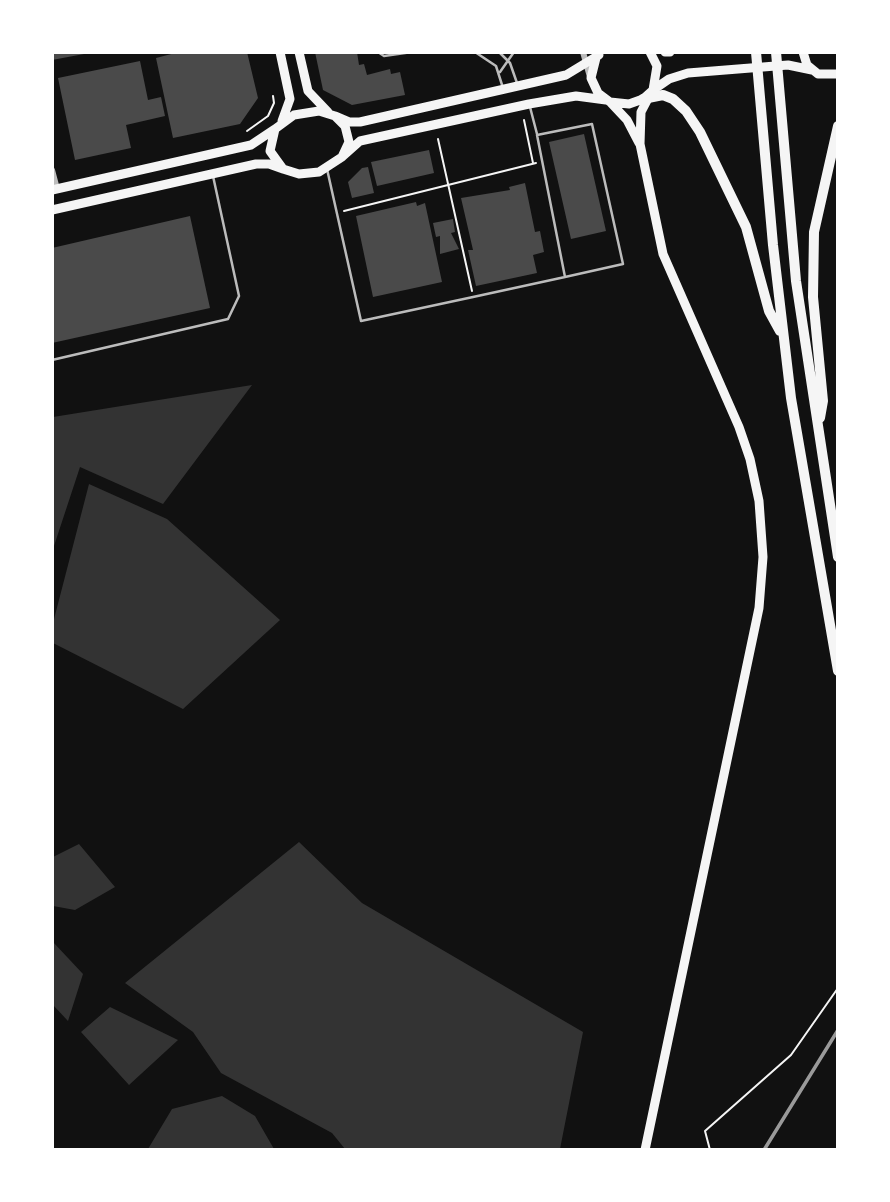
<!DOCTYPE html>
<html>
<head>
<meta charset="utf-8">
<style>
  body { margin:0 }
  #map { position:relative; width:890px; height:1202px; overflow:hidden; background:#111; font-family:"DejaVu Sans",sans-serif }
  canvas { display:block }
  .frame { position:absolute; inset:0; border:54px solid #fff; pointer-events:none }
</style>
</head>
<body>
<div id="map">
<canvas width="890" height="1202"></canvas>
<div class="frame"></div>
</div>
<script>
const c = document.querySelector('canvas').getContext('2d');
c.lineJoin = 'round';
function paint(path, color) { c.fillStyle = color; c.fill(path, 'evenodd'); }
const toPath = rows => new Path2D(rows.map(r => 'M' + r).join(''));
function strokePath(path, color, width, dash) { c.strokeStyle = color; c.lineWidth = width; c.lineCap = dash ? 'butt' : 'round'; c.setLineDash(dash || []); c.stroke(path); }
const water = toPath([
  [252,385,163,504,80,467,53,549,53,417],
  [89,484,167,519,280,620,183,709,53,643,53,623],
  [299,842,362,903,583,1032,560,1149,345,1149,332,1133,221,1073,193,1032,125,983],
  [79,844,115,887,75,910,53,906,53,857],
  [53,942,83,974,68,1021,53,1005],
  [110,1007,178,1040,129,1085,81,1032],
  [222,1096,255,1116,274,1149,148,1149,172,1109]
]);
const building = toPath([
  [52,52,84,52,84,54,52,60],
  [179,52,247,52,258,98,240,124,173,138,156,58],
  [315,52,357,52,359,65,364,64,367,75,390,69,391,74,400,72,405,95,352,105,323,90],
  [140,61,148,100,161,97,165,116,126,125,131,148,75,160,58,78],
  [584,134,606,231,571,239,549,142],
  [429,150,434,173,377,186,371,162],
  [368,167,374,193,352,198,348,182,362,168],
  [525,183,535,232,540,231,544,252,533,255,537,273,476,286,468,250,473,250,461,198,510,190,509,187],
  [416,202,417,206,425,203,442,282,373,297,356,216],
  [190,216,210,308,52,343,52,248],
  [453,219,455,232,451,233,459,249,440,254,440,236,436,237,433,223]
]);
const path = toPath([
  [524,120,533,163],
  [247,131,268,116,274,103,273,96],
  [438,139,472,291],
  [344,211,536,163],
  [710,1150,705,1131,791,1055,838,988]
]);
const service = toPath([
  [378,52,384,56,412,52],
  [475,52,496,66,503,88],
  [499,52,510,63,517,83],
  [500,72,514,52],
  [530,107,537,134],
  [327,169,361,321,473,297,565,277,623,264,592,124,537,135,565,277],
  [52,360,228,319,239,296,213,176]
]);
const minor = toPath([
  [583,52,590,77],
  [52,170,57,189]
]);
const secondary = toPath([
  [280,52,290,99,282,121],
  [299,52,308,91,328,112],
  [665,52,670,52],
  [803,52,807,65,818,74,838,74],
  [596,58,591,78,598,93,610,102,629,104,643,99,653,90,657,66,650,52],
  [653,90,669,79,688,73,788,65,812,70],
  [611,103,627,120,639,143],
  [319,111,335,116,345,126,349,142,342,157,319,172,299,174,283,169,270,151,275,129,294,115,319,111],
  [335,116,349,122,360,122,566,75,599,55],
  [342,157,360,141,529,104,576,96,606,100],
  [52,190,251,145,275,129],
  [52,210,256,164,269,164,283,169],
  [645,1150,759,608,763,557,759,501,750,459,739,427,663,254,640,144,641,112,652,91]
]);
const motorway = toPath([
  [756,52,773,245,791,398,838,671],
  [776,52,796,281,838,557],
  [643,99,663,95,673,99,686,111,700,132,746,227,769,311,780,331],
  [820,418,823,401,813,297,814,232,838,126]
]);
const rail = toPath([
  [764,1150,838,1030]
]);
paint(water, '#333');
paint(building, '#4a4a4a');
strokePath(path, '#f5f5f5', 2);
strokePath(service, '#bcbcbc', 2.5);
strokePath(minor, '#bcbcbc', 6);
strokePath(secondary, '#f5f5f5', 9);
strokePath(motorway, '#f5f5f5', 10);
strokePath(rail, '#9a9a9a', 3.5);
</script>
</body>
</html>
